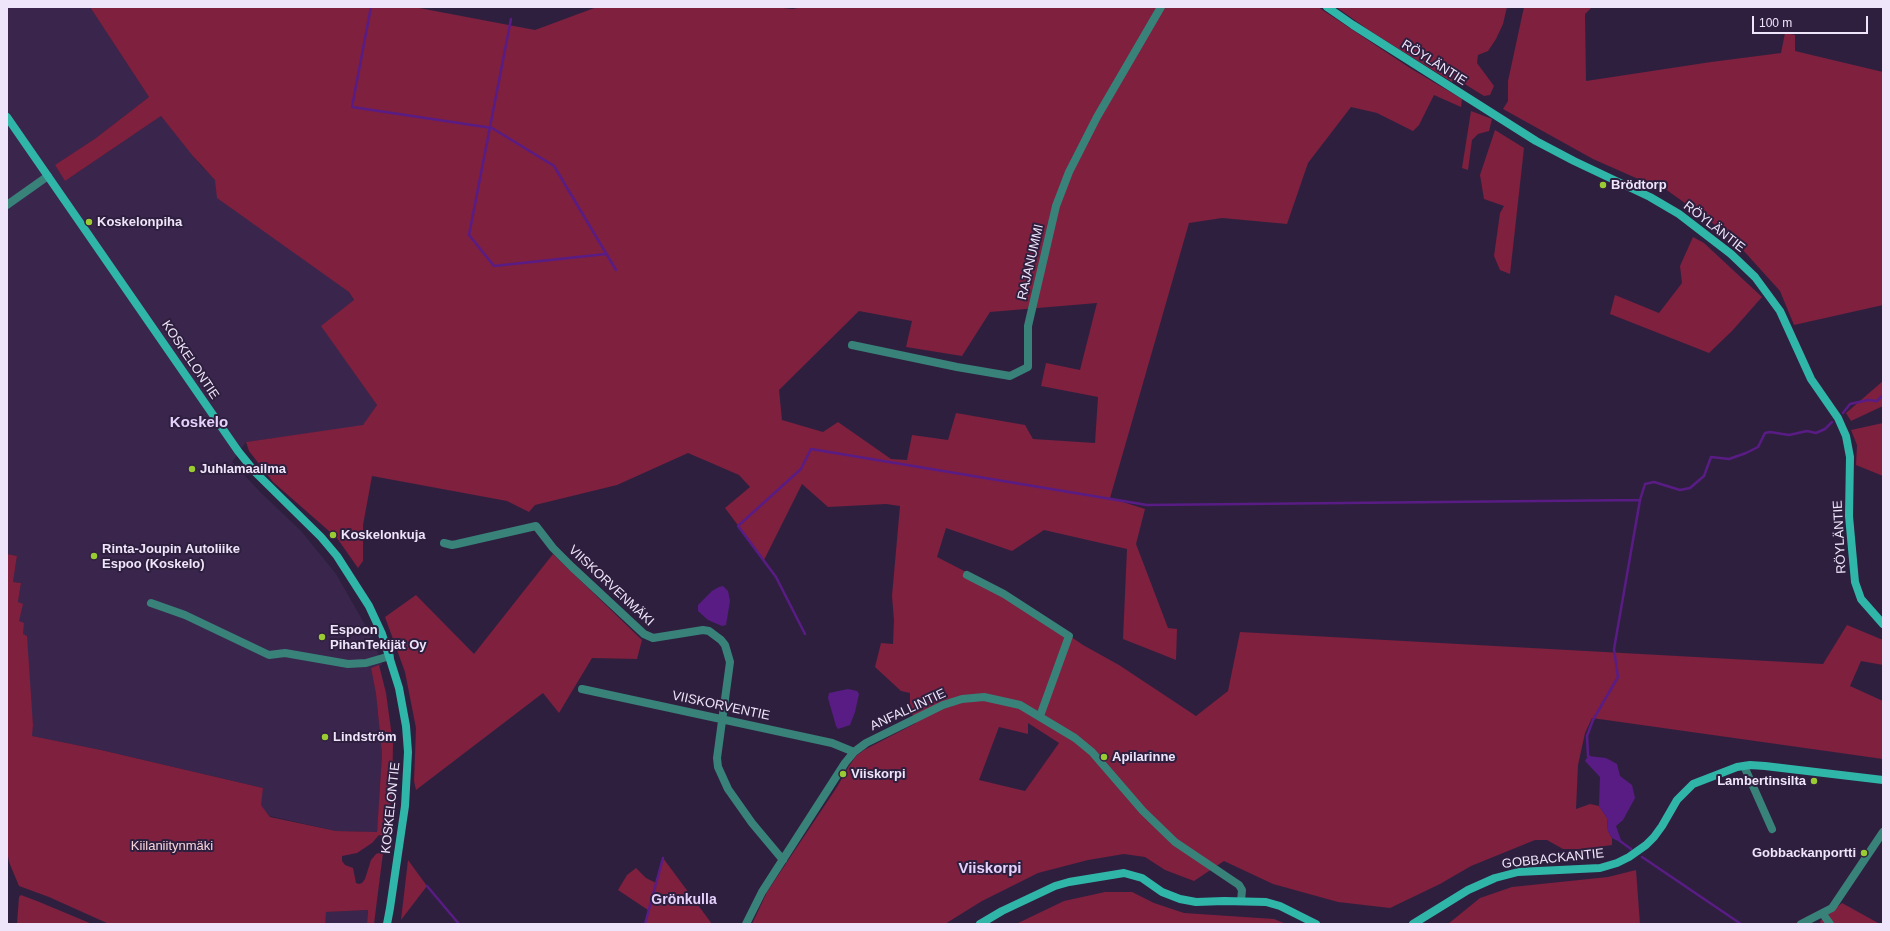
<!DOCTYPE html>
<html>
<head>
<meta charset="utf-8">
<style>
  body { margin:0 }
  #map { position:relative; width:1890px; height:931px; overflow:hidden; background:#2f1f3f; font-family:Helvetica,sans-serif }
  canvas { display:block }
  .frame { position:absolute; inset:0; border:8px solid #eee5fa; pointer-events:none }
  .scale { position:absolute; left:1752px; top:16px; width:116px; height:18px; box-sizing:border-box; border:2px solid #eee5fa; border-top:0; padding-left:5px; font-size:12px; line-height:14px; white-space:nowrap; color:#eee5fa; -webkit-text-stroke:3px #2f1f3f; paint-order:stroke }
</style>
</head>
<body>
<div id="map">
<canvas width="1890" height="931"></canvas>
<div class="frame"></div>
<div class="scale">100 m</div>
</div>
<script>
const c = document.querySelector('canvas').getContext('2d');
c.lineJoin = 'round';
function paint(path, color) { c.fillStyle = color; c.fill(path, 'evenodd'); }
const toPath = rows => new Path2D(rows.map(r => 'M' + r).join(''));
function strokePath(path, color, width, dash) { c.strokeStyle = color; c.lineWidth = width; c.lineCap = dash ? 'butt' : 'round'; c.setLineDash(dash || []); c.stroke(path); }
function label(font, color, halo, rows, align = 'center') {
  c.font = font + ' Helvetica,sans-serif'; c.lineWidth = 4; c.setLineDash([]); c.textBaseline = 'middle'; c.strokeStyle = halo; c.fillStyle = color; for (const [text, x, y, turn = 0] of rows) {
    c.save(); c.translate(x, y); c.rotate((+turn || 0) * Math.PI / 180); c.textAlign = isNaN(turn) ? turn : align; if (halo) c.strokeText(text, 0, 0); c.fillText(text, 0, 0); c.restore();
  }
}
const built = toPath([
  [7,7,90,7,149,97,96,138,55,165,65,181,161,116,202,167,349,292,354,301,322,326,377,405,363,426,246,442,232,462,261,493,301,531,336,574,373,639,382,665,371,668,376,694,382,754,377,832,336,831,270,816,260,805,263,788,101,750,31,736,33,725,23,634,19,621,18,602,21,583,13,582,17,556,7,554],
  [368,910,367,924,325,924,325,912]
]);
const green = toPath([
  [90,7,414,7,535,30,597,7,772,7,793,9,801,7,1318,7,1410,68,1462,99,1461,107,1434,95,1419,125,1413,131,1377,113,1351,107,1308,163,1287,224,1222,218,1189,223,1110,498,1145,509,1136,544,1168,628,1177,629,1176,660,1123,639,1127,549,1044,530,1012,551,946,528,937,557,1005,592,1083,645,1119,665,1196,716,1228,691,1240,632,1823,664,1847,625,1883,640,1883,665,1861,661,1850,686,1883,701,1883,759,1592,718,1585,733,1578,765,1576,809,1590,804,1599,806,1607,818,1608,831,1612,838,1612,845,1583,849,1563,849,1547,840,1535,840,1471,866,1440,884,1390,908,1338,902,1273,884,1224,861,1194,881,1165,870,1145,857,1124,854,1088,860,1038,873,982,901,945,924,752,924,767,892,837,787,849,766,856,756,864,750,916,723,910,709,910,693,901,691,875,667,881,643,893,644,894,620,892,596,900,506,886,504,828,507,802,484,764,560,725,508,750,487,739,475,688,453,617,485,535,505,529,512,507,501,372,476,363,525,363,561,358,568,337,538,273,482,249,451,246,442,363,425,377,405,321,326,354,300,349,292,217,198,215,180,192,155,161,116,65,181,55,165,96,138,149,97],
  [1097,303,1080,370,1046,363,1041,386,1098,397,1095,443,1033,439,1025,425,956,413,948,440,912,435,907,460,891,459,838,422,823,432,782,420,779,390,859,311,912,321,906,347,962,356,990,312],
  [1028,723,1059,743,1025,791,979,780,999,727,1028,734],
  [1336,7,1507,7,1503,24,1496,39,1488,51,1478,55,1477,63,1494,86,1490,95,1484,96,1455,78,1452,82,1370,31],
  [1524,7,1592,7,1585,14,1586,81,1711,62,1781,53,1785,33,1795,35,1795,51,1883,72,1883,305,1794,325,1780,291,1742,249,1710,221,1661,186,1636,178,1593,159,1503,109,1508,101,1508,81],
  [1471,111,1492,119,1489,131,1478,134,1472,140,1468,170,1462,168],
  [1495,130,1524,148,1510,274,1500,270,1494,256,1500,213,1504,206,1484,199,1480,175],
  [1693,237,1704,243,1762,297,1732,331,1709,353,1610,314,1615,295,1659,313,1682,283,1680,266],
  [1883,381,1883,406,1851,421,1846,413],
  [1883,423,1883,476,1856,465,1857,445,1851,430],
  [7,554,17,556,13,582,21,583,18,602,23,604,19,621,24,623,23,634,27,636,33,725,32,736,101,750,263,788,261,805,270,817,336,831,377,832,382,754,376,694,371,668,379,665,386,693,393,744,392,794,387,828,384,836,379,835,372,843,357,853,342,856,342,861,345,865,353,868,356,883,359,884,362,883,365,879,371,860,376,854,382,852,383,853,374,924,367,924,368,910,326,912,325,924,109,924,49,897,19,886,9,862,7,850],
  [553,554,642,640,637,659,592,658,559,713,543,693,416,790,414,781,416,728,405,672,385,617,416,595,474,654],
  [663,858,712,924,645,924,648,910,618,890,627,875,636,868,646,878,656,883],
  [408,860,427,886,401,920],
  [1636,870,1640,924,1448,924,1480,898,1512,887,1608,877],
  [1105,892,1132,892,1154,903,1184,913,1274,919,1286,924,1016,924,1064,901],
  [21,895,37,901,92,924,17,924,19,897],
  [1842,903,1880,924,1821,924,1820,921]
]);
const water = toPath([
  [723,586,728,591,730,601,726,625,722,626,708,620,698,611,698,605,712,591,719,587],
  [848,689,857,691,859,694,855,712,850,725,838,729,836,726,828,698,829,693],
  [1588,756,1606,758,1617,764,1620,776,1632,785,1635,798,1623,820,1616,826,1622,843,1612,838,1608,831,1607,818,1599,806,1600,777,1585,761]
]);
const stream = toPath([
  [371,7,352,107,492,128,554,166,616,270],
  [511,19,469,235,494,266,606,254],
  [1843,413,1850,404,1868,400,1877,401,1883,395],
  [805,634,776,577,738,526,801,469,811,449,1147,505,1640,500],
  [1590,757,1588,756,1587,736,1593,720,1618,677,1614,649,1640,500,1645,484,1654,482,1680,490,1690,488,1704,476,1711,457,1729,459,1746,453,1758,447,1765,433,1770,432,1789,435,1807,431,1816,433,1825,429,1832,422],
  [1620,841,1631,849],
  [1642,857,1741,924],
  [427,886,459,924],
  [645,924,663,858]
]);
const street = toPath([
  [7,205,48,176],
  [852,345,957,367,1010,376,1028,367,1028,326,1056,206,1069,172,1097,117,1161,7],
  [444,543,452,545,457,544,536,526,553,548,572,567,644,634,653,638,703,630,709,631,721,640,725,645,730,662,717,758,718,767,728,789,752,823,783,860],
  [967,575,1004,594,1069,636,1040,716],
  [151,603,185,615,269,655,285,653,348,664,366,663,390,656],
  [582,689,832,743,854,752],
  [1744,766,1772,829],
  [1823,914,1830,924],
  [746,924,762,892,845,763,854,752,866,743,943,705,962,699,984,697,1020,705,1075,738,1092,752,1143,811,1175,842,1239,885,1242,890,1241,901],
  [1801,924,1832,908,1883,832]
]);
const secondary = toPath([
  [1327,7,1353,25,1536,141,1574,161,1650,197,1679,214,1731,254,1755,277,1780,311,1811,379,1838,418,1846,436,1850,457,1849,516,1855,582,1861,599,1883,624],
  [7,117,238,451,255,472,321,537,337,556,369,606,382,634,399,688,406,726,408,752,405,806,390,908,387,924],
  [980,924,1002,911,1055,886,1069,882,1124,873,1142,878,1162,892,1180,899,1196,902,1224,901,1266,902,1280,906,1316,924],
  [1413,924,1468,890,1495,878,1518,872,1600,868,1617,863,1629,857,1646,845,1654,837,1662,826,1677,800,1693,784,1737,767,1750,765,1765,766,1883,780]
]);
const markers = [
  [1603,185,4,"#9bcb33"],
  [89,222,4,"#9bcb33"],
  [192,469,4,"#9bcb33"],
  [333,535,4,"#9bcb33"],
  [94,556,4,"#9bcb33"],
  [322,637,4,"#9bcb33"],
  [325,737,4,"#9bcb33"],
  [1104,757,4,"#9bcb33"],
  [843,774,4,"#9bcb33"],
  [1814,781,4,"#9bcb33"],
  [1864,853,4,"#9bcb33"]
];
const streetNames = [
  ["RÖYLÄNTIE",1434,63,32],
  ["RÖYLÄNTIE",1714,227,38],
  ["RAJANUMMI",1031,262,-77],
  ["KOSKELONTIE",190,360,56],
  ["RÖYLÄNTIE",1840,537,-93],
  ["VIISKORVENMÄKI",611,586,43],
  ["VIISKORVENTIE",721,706,12],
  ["ANFALLINTIE",908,710,-25],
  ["KOSKELONTIE",391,808,-84],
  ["GOBBACKANTIE",1553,859,-6]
];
const poiNames = [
  ["Brödtorp",1611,185],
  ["Koskelonpiha",97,222],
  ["Juhlamaailma",200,469],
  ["Koskelonkuja",341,535],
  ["Rinta-Joupin Autoliike",102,549],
  ["Espoo (Koskelo)",102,564],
  ["Espoon",330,630],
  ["PihanTekijät Oy",330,645],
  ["Lindström",333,737],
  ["Apilarinne",1112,757],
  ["Viiskorpi",851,774],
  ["Lambertinsilta",1806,781,"right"],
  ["Gobbackanportti",1856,853,"right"]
];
const parkNames = [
  ["Kiilaniitynmäki",172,846]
];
const neighbourhoodNames = [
  ["Grönkulla",684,900]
];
const quarterNames = [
  ["Koskelo",199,423],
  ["Viiskorpi",990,869]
];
paint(built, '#3a264d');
paint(green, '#7e203e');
paint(water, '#591c85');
strokePath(stream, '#591c85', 2.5);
strokePath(street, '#38827a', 8);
strokePath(secondary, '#30b5a9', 8);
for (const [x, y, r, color] of markers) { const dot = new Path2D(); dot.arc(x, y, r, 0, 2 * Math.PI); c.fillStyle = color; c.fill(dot); strokePath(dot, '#2f1f3f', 1.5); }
label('13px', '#eee5fa', '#2f1f3f', streetNames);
label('bold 13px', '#eee5fa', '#2f1f3f', poiNames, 'left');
label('13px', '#f8d5db', '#2f1f3f', parkNames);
label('bold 14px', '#e5d1fc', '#2f1f3f', neighbourhoodNames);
label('bold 15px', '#e5d1fc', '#2f1f3f', quarterNames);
</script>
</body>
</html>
